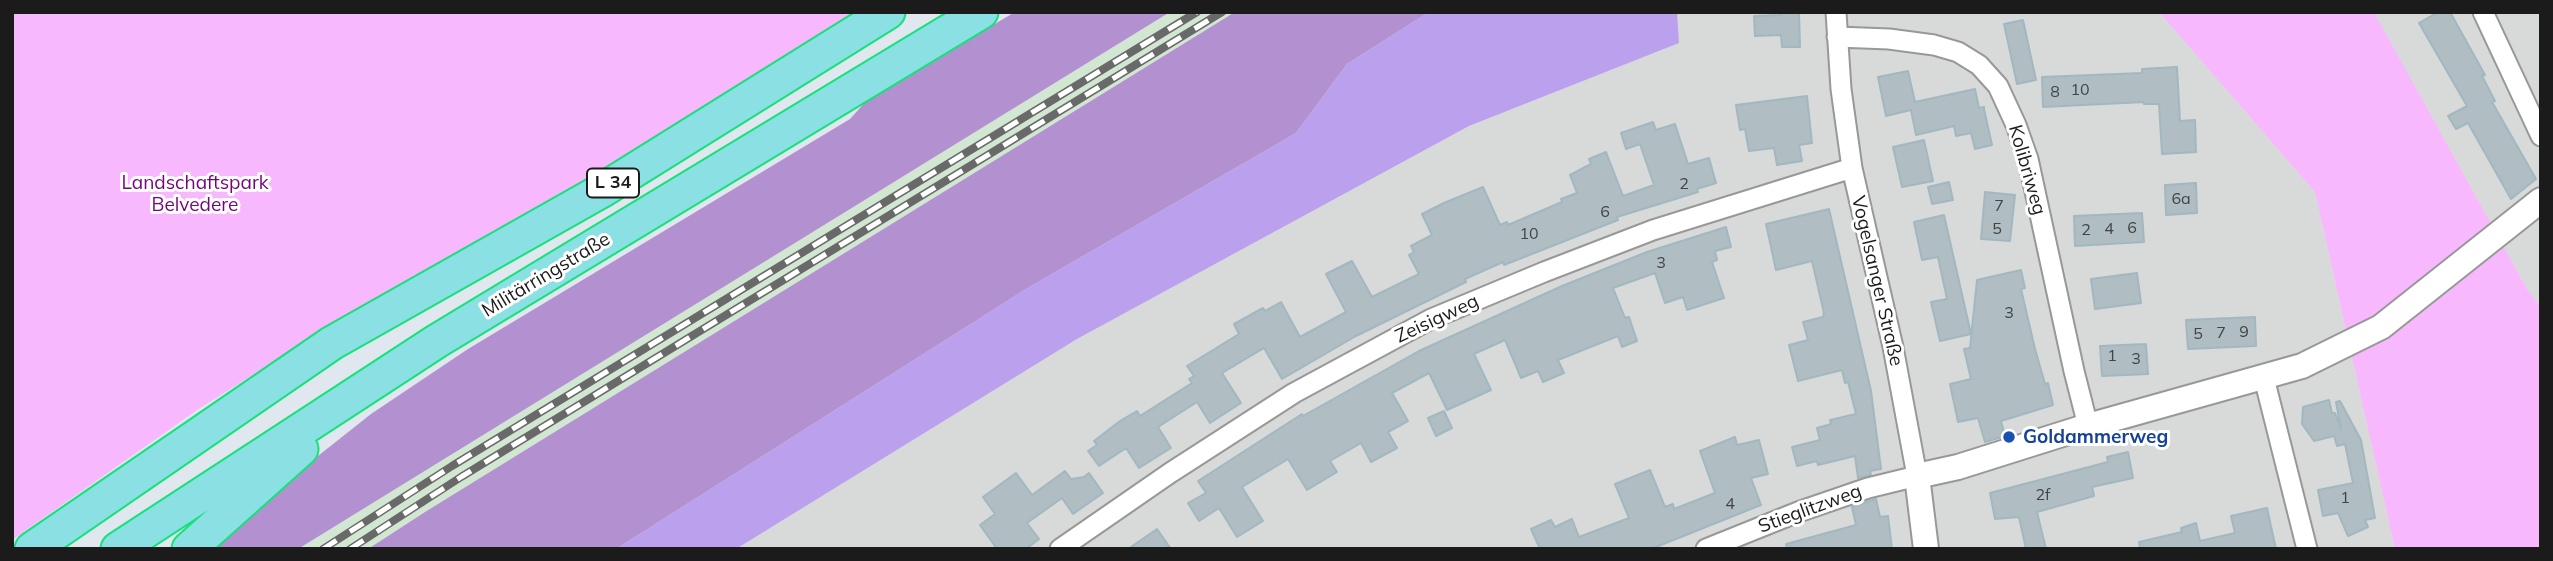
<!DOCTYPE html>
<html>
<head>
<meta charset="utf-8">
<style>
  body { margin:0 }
  #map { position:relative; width:2553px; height:561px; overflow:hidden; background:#e0e7ee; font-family:Mulish,sans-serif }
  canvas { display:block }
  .frame { position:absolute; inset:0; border:14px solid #1b1b1b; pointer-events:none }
</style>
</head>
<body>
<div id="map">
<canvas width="2553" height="561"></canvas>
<div class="frame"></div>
</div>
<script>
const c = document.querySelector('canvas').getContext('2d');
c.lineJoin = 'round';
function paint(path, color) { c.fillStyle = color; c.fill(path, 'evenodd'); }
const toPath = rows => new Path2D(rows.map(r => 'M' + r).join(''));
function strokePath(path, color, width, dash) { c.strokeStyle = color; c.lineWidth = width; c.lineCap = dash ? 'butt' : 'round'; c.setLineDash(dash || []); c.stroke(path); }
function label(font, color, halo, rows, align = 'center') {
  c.font = font + ' Mulish,sans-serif'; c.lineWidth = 6; c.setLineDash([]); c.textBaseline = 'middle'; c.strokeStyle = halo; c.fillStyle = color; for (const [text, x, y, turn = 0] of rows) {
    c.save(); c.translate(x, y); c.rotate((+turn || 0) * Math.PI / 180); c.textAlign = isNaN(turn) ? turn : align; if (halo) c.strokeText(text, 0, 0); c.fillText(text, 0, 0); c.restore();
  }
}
const residential = toPath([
  [1677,12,2159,12,2315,192,2395,549,736,549,1077,339,1469,126,1678,43],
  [2374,12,2541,12,2541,308,2527,289]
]);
const industrial = toPath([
  [1170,12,1235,12,425,512,368,549,298,549]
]);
const grass = toPath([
  [1429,12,1677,12,1679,43,1469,126,1077,339,736,549,616,549,1026,289,1296,133,1347,64]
]);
const forest = toPath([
  [1015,12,1170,12,298,549,207,549,246,513,371,414,468,349,850,119,868,99],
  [1235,12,1429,12,1347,64,1296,133,1026,289,616,549,368,549,425,512]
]);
const park = toPath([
  [12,12,876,12,361,318,299,346,200,408,12,540],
  [2159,12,2374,12,2527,289,2541,308,2541,549,2395,549,2315,192]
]);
const building = toPath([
  [1781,12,1799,12,1800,47,1782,47,1781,35,1755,36,1754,16,1781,15,1781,12],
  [2438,12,2450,12,2485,75,2482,76,2495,101,2492,102,2536,179,2511,199,2468,123,2456,129,2448,116,2467,106,2419,23,2438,12],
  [2023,20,2036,80,2017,84,2004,24,2023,20],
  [2177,67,2180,121,2195,120,2196,152,2162,154,2159,104,2144,104,2144,102,2043,107,2042,77,2142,73,2142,69,2177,67],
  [1908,71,1915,102,1975,89,1979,108,1984,107,1984,109,1992,145,1975,149,1971,133,1956,136,1954,126,1916,135,1911,110,1886,116,1878,77,1908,71],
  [1807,96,1812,143,1799,145,1802,161,1777,165,1774,148,1749,151,1745,129,1740,130,1736,105,1807,96],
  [1653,122,1656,130,1675,124,1688,164,1709,158,1716,183,1697,189,1698,192,1617,217,1618,220,1504,265,1503,262,1465,279,1466,282,1356,336,1282,379,1264,348,1222,373,1241,403,1210,423,1197,402,1158,427,1171,448,1139,468,1126,448,1099,466,1088,451,1097,445,1094,441,1120,421,1137,411,1140,416,1192,383,1189,379,1194,376,1187,366,1239,334,1234,324,1263,308,1265,311,1281,302,1300,337,1346,312,1326,274,1352,261,1372,297,1419,274,1409,255,1414,252,1411,246,1432,235,1422,214,1444,203,1483,187,1500,225,1507,222,1508,225,1562,202,1561,199,1577,193,1570,175,1591,164,1589,159,1606,152,1623,196,1654,185,1640,144,1626,149,1621,133,1653,122],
  [1924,140,1933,181,1902,187,1893,147,1924,140],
  [1949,182,1953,200,1932,204,1928,187,1949,182],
  [2196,183,2197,213,2166,215,2165,185,2196,183],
  [1985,192,2015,195,2010,241,1981,239,1985,192],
  [1829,209,1871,391,1881,469,1870,471,1871,475,1858,478,1855,456,1818,465,1817,461,1797,466,1792,447,1820,440,1817,428,1831,424,1830,420,1856,414,1848,382,1845,383,1842,370,1798,381,1789,345,1808,340,1803,322,1823,317,1824,313,1812,261,1776,270,1766,224,1829,209],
  [2142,213,2144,242,2075,246,2074,216,2142,213],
  [1944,215,1971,334,1940,341,1931,302,1947,299,1938,257,1922,260,1914,222,1944,215],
  [1726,227,1731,247,1715,251,1717,260,1712,262,1724,298,1687,310,1683,297,1665,303,1655,273,1613,288,1625,318,1629,317,1637,341,1622,347,1618,336,1558,360,1564,373,1543,382,1538,371,1521,378,1505,340,1474,354,1491,390,1447,410,1429,373,1392,393,1408,421,1388,432,1397,448,1371,462,1361,443,1330,461,1337,472,1307,490,1288,459,1242,487,1263,521,1237,537,1219,508,1199,521,1188,503,1206,493,1198,481,1302,414,1303,416,1419,351,1562,286,1647,252,1726,227],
  [2021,270,2025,288,2021,289,2035,349,2045,384,2048,383,2053,405,2001,421,2005,436,1985,442,1978,418,1958,422,1950,384,1971,379,1964,349,1970,348,1977,280,2021,270],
  [2137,273,2141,303,2095,309,2091,279,2137,273],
  [2255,317,2256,346,2188,349,2186,320,2255,317],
  [2146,344,2148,374,2102,376,2100,346,2146,344],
  [2329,400,2332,413,2335,413,2341,429,2336,402,2340,401,2361,440,2375,518,2365,520,2368,527,2348,536,2338,513,2323,516,2318,490,2353,483,2345,444,2337,446,2334,436,2314,441,2302,424,2303,407,2329,400],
  [1444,411,1452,428,1436,436,1428,418,1444,411],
  [1735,437,1737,445,1759,440,1768,474,1751,478,1761,505,1651,549,1540,549,1531,529,1551,520,1555,527,1572,519,1579,537,1629,518,1615,484,1650,470,1665,507,1673,504,1674,509,1715,493,1700,451,1735,437],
  [2128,452,2133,478,2092,487,2094,496,2037,512,2046,549,2026,549,2019,517,1995,519,1990,493,2108,462,2107,457,2128,452],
  [1065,471,1071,479,1084,477,1089,473,1103,493,1073,514,1062,498,1027,523,1039,539,1026,549,997,549,980,525,995,514,983,497,1016,473,1032,495,1065,471],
  [1876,499,1880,517,1888,516,1892,549,1787,549,1786,544,1856,525,1852,507,1876,499],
  [2267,508,2276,549,2140,549,2139,542,2182,532,2181,528,2196,523,2200,541,2235,533,2231,516,2267,508],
  [1157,529,1171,549,1128,549,1157,529]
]);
const minor = toPath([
  [2483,12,2541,136],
  [1837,37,1889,39,1934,45,1958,52,1979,65,1998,86,2016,125,2028,159,2074,371,2088,426],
  [2264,378,2307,549],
  [1060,549,1170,473,1294,393,1431,319,1544,272,1653,230,1852,168],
  [1706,549,1798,512,1868,488,1917,476,1893,347,1852,168,1841,89,1836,12]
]);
const tertiary = toPath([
  [1926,549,1917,476,1958,467,2088,426,2302,366,2381,327,2541,200]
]);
const trunk = toPath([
  [32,549,332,343,601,191,888,12],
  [118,549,437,341,981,12],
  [189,549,301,449]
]);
const rail = toPath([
  [323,549,452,466,1197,12],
  [350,549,461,477,1222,12]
]);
const markers = [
  [2009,437,7,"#1a4fb4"]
];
const numberNames = [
  ["10",2080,90],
  ["8",2055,92],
  ["2",1684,184],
  ["6a",2181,199],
  ["7",1999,206],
  ["6",1605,212],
  ["6",2132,228],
  ["5",1997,229],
  ["4",2109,229],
  ["2",2086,230],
  ["10",1529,234],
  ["3",1661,263],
  ["3",2009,313],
  ["9",2244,332],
  ["7",2221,333],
  ["5",2198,334],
  ["1",2112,356],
  ["3",2136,359],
  ["2f",2043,495],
  ["1",2345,498],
  ["4",1730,504]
];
const shields = [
  [613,183,52]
];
const shieldNames = [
  ["L 34",613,183]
];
const streetNames = [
  ["Kolibriweg",2027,170,74],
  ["Militärringstraße",546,275,-31],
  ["Vogelsanger Straße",1877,281,77],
  ["Zeisigweg",1437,319,-25],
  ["Stieglitzweg",1810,509,-20]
];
const parkNames = [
  ["Landschaftspark",195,183],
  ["Belvedere",195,205]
];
const transitNames = [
  ["Goldammerweg",2023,437]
];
paint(residential, '#d8d9d9');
paint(industrial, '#d1e7d1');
paint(grass, '#bba1ed');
paint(forest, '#b391d0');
paint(park, '#f7b8fd');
paint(building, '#b0bdc2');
strokePath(building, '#a1b8c0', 2);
strokePath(minor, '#989898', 23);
strokePath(tertiary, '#989898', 28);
strokePath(trunk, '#18e17b', 37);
strokePath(minor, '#fff', 19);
strokePath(tertiary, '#fff', 24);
strokePath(trunk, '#8ae0e2', 33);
strokePath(rail, '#696969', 8);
strokePath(rail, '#fff', 5, [16]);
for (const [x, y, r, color] of markers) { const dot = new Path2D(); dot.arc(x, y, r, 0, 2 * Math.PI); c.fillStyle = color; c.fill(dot); strokePath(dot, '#fff', 2.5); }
label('16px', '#404445', null, numberNames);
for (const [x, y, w] of shields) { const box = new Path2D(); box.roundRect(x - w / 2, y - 14.5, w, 29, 5); c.fillStyle = '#fff'; c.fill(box); strokePath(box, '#1b1b1b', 2); }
label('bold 18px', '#1b1b1b', null, shieldNames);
label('19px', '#1b1b1b', '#fff', streetNames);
label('19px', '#75047e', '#fff', parkNames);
label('bold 19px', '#164399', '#fff', transitNames, 'left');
</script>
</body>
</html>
